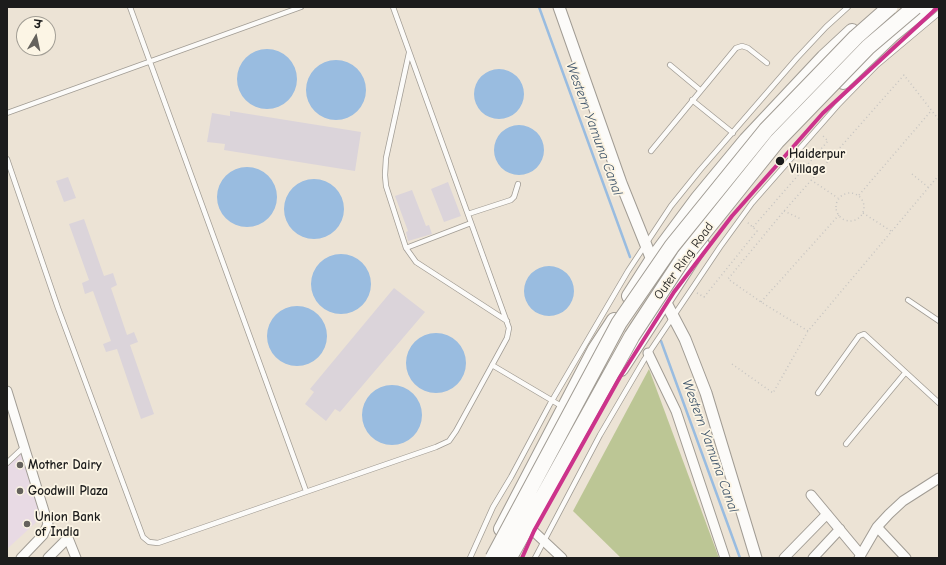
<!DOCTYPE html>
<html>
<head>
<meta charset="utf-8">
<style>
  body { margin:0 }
  #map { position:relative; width:946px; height:565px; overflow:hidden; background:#ece3d5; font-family:"Comic Neue","Playpen Sans Deva",sans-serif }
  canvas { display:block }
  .frame { position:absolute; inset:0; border:8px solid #1c1c1c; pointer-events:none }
  .north { position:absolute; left:16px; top:16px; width:40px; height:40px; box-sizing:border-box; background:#fcf5e5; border:1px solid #a29e95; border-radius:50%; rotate:9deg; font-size:11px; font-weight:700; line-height:16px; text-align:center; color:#1c1c1c }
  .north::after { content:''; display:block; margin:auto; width:14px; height:18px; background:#65625d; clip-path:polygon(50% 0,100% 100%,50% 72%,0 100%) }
</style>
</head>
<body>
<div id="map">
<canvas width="946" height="565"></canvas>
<div class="frame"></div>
<div class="north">उ</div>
</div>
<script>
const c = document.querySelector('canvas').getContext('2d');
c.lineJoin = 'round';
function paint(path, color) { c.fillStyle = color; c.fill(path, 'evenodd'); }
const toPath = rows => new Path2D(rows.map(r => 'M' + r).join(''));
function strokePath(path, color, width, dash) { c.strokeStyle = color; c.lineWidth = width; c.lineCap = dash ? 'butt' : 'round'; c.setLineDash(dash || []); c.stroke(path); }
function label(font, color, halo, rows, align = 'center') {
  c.font = font + ' "Comic Neue",sans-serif'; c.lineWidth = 3.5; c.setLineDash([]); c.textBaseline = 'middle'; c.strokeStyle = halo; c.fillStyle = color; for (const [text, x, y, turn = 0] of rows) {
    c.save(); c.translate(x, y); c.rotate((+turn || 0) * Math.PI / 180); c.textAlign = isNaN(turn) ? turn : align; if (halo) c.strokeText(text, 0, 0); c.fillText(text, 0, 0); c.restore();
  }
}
const built = toPath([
  [21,453,43,516,7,549,7,465]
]);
const forest = toPath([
  [649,369,719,558,621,558,573,511]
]);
const water = toPath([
  '237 79a30 30 0 1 1 60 0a30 30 0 1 1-60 0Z',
  '306 90a30 30 0 1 1 60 0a30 30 0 1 1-60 0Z',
  '474 94a25 25 0 1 1 50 0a25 25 0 1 1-50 0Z',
  '494 150a25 25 0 1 1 50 0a25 25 0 1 1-50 0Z',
  '217 197a30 30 0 1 1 60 0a30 30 0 1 1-60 0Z',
  '284 209a30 30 0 1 1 60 0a30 30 0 1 1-60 0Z',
  '311 284a30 30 0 1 1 60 0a30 30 0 1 1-60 0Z',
  '524 291a25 25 0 1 1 50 0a25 25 0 1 1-50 0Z',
  '267 336a30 30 0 1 1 60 0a30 30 0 1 1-60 0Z',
  '406 363a30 30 0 1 1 60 0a30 30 0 1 1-60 0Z',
  '362 415a30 30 0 1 1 60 0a30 30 0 1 1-60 0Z'
]);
const stream = toPath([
  [539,7,630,257],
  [661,341,740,558]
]);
const building = toPath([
  [230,111,361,132,355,171,224,150,225,144,207,142,212,113,230,116],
  [68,177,76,198,64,202,56,181],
  [448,182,461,216,444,222,431,189],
  [412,190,426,226,429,225,432,234,408,241,406,232,408,231,395,196],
  [84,219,104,276,113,273,117,285,111,288,127,335,134,332,138,342,130,345,154,414,141,419,117,349,106,352,103,344,111,341,93,291,85,294,82,283,89,280,69,224],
  [394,288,425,312,340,412,335,409,326,421,305,404,314,392,310,389]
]);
const path = toPath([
  [912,174,928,187],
  [811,180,838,198],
  '836 207a14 14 0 1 1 28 0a14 14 0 1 1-28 0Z',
  [859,195,931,111],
  [784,211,801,219],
  [863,213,891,231],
  [753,227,828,141,821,134],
  [697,293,704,297,757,231,746,221],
  [761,302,839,215],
  [808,331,761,302,728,279,784,211,904,75,939,120],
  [732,364,773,393,808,331,939,175]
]);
const service = toPath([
  [130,7,306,491],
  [409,53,386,158,385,175,386,186,406,248,416,262,507,321],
  [670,65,700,90],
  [692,100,733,133],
  [7,113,301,7],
  [651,151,736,48,742,46,748,48,767,63],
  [7,159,58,308,143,537,149,542,158,543,436,447,449,441,456,431,507,338,509,328,393,7],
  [468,214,511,200,514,197,518,184],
  [406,248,471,223],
  [908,300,939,321],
  [492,365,563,407],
  [818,393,859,336,864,334,939,403],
  [846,444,905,373],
  [7,463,25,446],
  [470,558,493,507,511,477,550,404,628,271,671,206,700,170,797,58,826,27,848,7],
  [535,558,600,435,644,360,720,247,752,203,838,105,877,65,939,13]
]);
const minor = toPath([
  [648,353,676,411,725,558],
  [7,391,48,524,43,535,21,558],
  [811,495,861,555],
  [877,527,906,558],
  [530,528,562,558],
  [48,558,68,538,76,558],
  [784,558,827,514],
  [813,558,840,529],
  [859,558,877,527,889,514,903,501,939,478]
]);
const tertiary = toPath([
  [559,7,621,183,652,260],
  [665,301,685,339,706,393,756,558]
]);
const primary = toPath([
  [843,82,893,34,926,7],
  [629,296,652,260,698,198,746,140,824,57,852,31],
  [621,369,702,244],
  [501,529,595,349,614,320]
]);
const trunkBridge = toPath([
  [493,558,619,323,672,246,766,130,856,37,890,7],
  [509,558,632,336,684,257,777,141,868,47,915,7]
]);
const metro1 = toPath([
  [522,558,534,531,620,377,674,292,732,216,823,113,938,7]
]);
const markers = [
  [780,161,5,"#1c1c1c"],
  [20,465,4,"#65625d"],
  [20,491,4,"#65625d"],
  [27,524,4,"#65625d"]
];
const stopNames = [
  ["Haiderpur",789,154],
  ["Village",789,169]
];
const streetNames = [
  ["Outer Ring Road",684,261,-54]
];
const poiNames = [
  ["Mother Dairy",28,465],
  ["Goodwill Plaza",28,491],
  ["Union Bank",35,517],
  ["of India",35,532]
];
const waterNames = [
  ["Western Yamuna Canal",594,129,70],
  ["Western Yamuna Canal",710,446,70]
];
paint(built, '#e8dae4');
paint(forest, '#bcc695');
paint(water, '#99bce0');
strokePath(stream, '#99bce0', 2.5);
paint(building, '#dbd4da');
strokePath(service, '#a19c94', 6);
strokePath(minor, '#a19c94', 11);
strokePath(tertiary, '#a19c94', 13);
strokePath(primary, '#a19c94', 16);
strokePath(path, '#c7c5c2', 1.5, [1, 3]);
strokePath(service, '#fcfbf9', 4.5);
strokePath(minor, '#fcfbf9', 9);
strokePath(tertiary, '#fcfbf9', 11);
strokePath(primary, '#fcfbf9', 14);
strokePath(trunkBridge, '#a19c94', 17, []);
strokePath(trunkBridge, '#fcfbf9', 15);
strokePath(metro1, '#cc338b', 4);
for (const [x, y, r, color] of markers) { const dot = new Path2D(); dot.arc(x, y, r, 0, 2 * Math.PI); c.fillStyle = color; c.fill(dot); strokePath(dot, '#fcf5e5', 1.5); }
label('bold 13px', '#1c1c1c', '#fcf5e5', stopNames, 'left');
label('13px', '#1c1c1c', '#fcf5e5', streetNames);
label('bold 13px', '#1c1c1c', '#fcf5e5', poiNames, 'left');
label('italic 14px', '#40566c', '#fcf5e5', waterNames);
</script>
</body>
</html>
